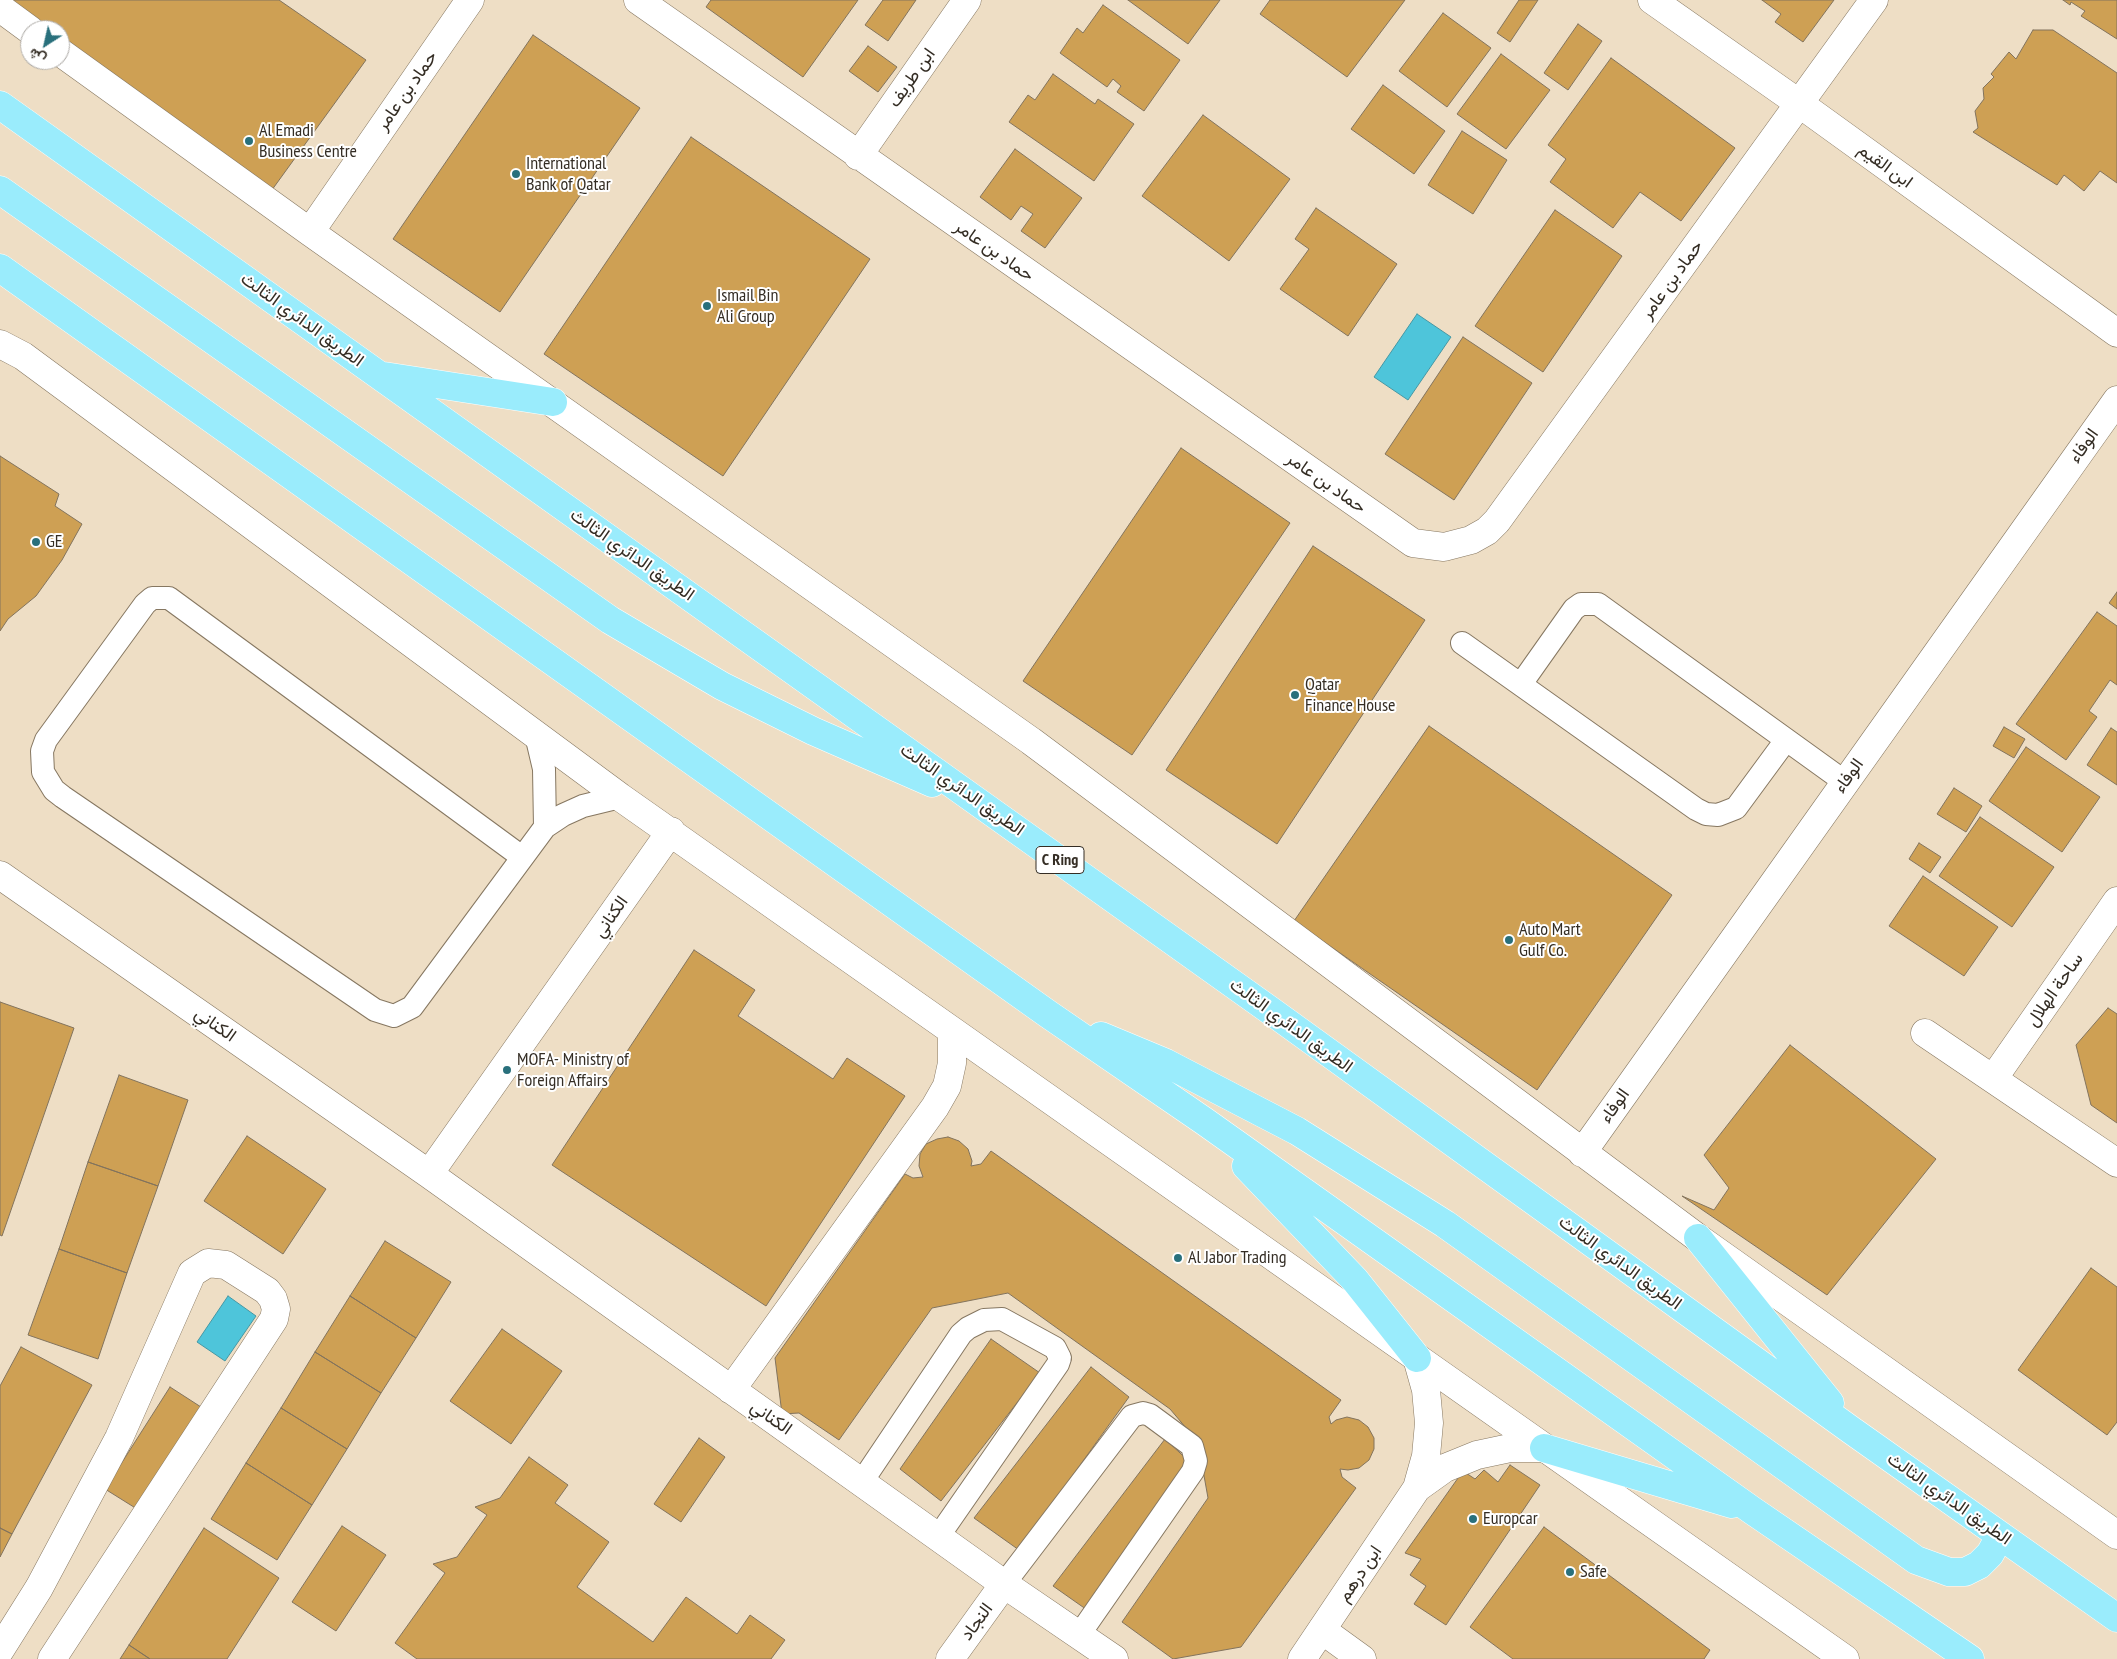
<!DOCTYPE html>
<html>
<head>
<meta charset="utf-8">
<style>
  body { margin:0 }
  #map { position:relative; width:2117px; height:1659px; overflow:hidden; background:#eedec5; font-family:"PT Sans Narrow",Vazirmatn,sans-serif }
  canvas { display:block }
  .north { position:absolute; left:20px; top:20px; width:50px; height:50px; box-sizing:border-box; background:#fff; border:1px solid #aeaba7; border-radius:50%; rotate:215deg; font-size:14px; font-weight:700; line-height:20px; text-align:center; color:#342d24 }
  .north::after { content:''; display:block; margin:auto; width:18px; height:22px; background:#29707c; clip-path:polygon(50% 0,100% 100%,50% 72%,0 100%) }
</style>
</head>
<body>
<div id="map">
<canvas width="2117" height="1659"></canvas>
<div class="north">ش</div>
</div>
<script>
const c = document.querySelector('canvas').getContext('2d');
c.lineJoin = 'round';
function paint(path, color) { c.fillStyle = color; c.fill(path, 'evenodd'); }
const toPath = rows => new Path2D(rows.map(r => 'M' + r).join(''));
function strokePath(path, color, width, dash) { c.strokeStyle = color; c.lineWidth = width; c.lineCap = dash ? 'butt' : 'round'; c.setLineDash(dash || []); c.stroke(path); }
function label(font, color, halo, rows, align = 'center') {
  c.font = font + ' "PT Sans Narrow",Vazirmatn,sans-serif'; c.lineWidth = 4; c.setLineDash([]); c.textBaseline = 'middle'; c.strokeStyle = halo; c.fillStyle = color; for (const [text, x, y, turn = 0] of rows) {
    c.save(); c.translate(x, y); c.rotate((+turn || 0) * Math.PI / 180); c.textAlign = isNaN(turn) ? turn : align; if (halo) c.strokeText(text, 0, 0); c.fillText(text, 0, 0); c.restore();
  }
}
const water = toPath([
  [1417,314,1451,337,1408,400,1374,377,1417,314],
  [228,1296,256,1316,225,1361,197,1342,228,1296]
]);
const building = toPath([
  [0,0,279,0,366,60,269,194,60,48,60,30,36,30,0,0],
  [711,0,858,0,803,77,706,7,711,0],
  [883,0,916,0,888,41,865,25,883,0],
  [1128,0,1220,0,1188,44,1128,0],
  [1270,0,1405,0,1347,77,1260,14,1270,0],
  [1519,0,1538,0,1510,42,1497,33,1519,0],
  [1762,0,1834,0,1803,42,1775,22,1781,14,1762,0],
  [2063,0,2117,0,2117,39,2081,16,2085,11,2071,2,2070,5,2063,0],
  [1103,5,1180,60,1144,111,1117,92,1121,86,1113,79,1107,87,1060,53,1077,28,1083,33,1103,5],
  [1443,13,1491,48,1447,107,1399,71,1443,13],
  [1578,24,1602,41,1568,90,1544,73,1578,24],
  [2033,30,2053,30,2117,73,2117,183,2100,171,2084,191,2064,175,2057,185,1973,132,1978,128,1975,111,1984,99,1983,88,1994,77,1991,74,2009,52,2016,59,2033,30],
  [533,35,640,108,500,312,393,239,533,35],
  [868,46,897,67,878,92,849,71,868,46],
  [1501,54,1550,90,1506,149,1457,114,1501,54],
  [1611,58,1735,148,1681,221,1640,192,1613,228,1550,182,1566,159,1548,145,1611,58],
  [1053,74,1095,104,1098,99,1134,124,1094,181,1009,122,1028,95,1035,100,1053,74],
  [1383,85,1445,131,1414,174,1351,129,1383,85],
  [1203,115,1290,179,1229,261,1142,196,1203,115],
  [1462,131,1507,160,1473,214,1428,185,1462,131],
  [691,137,870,259,723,476,544,354,691,137],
  [1015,149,1082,198,1045,248,1021,231,1033,214,1021,206,1011,220,980,197,1015,149],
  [1316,208,1397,264,1348,336,1280,289,1309,249,1295,239,1316,208],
  [1555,210,1622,256,1543,372,1475,326,1555,210],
  [1463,337,1532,383,1454,500,1385,454,1463,337],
  [1181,448,1290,523,1132,755,1023,681,1181,448],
  [0,456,59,494,55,506,82,524,62,560,36,596,8,619,0,631,0,456],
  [1313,546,1425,620,1277,844,1166,770,1313,546],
  [2117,592,2117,609,2109,603,2117,592],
  [2097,612,2117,626,2117,685,2110,680,2089,711,2097,717,2066,760,2016,724,2097,612],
  [1429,726,1672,895,1537,1090,1294,921,1429,726],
  [2004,727,2025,739,2014,758,1993,746,2004,727],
  [2111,728,2117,732,2117,785,2087,765,2111,728],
  [2026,747,2100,797,2062,852,1989,801,2026,747],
  [1954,788,1982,806,1966,832,1937,814,1954,788],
  [1980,817,2054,867,2012,927,1939,876,1980,817],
  [1919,843,1941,857,1930,873,1909,859,1919,843],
  [1923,876,1998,927,1964,976,1889,926,1923,876],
  [694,950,755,990,738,1016,833,1079,847,1058,905,1096,766,1306,552,1165,694,950],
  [0,1002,74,1028,2,1236,0,1235,0,1002],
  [2108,1008,2117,1014,2117,1123,2091,1105,2076,1045,2108,1008],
  [1790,1045,1936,1159,1827,1295,1682,1196,1714,1210,1729,1188,1704,1155,1790,1045],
  [119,1075,188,1100,158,1186,88,1162,119,1075],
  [247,1136,326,1189,283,1254,204,1201,247,1136],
  [948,1137,959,1141,968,1149,972,1161,971,1166,981,1164,991,1151,1341,1400,1329,1417,1331,1424,1336,1420,1347,1417,1359,1420,1368,1427,1374,1438,1374,1449,1369,1460,1359,1468,1348,1470,1340,1469,1342,1477,1356,1488,1241,1647,1173,1659,1122,1622,1208,1498,1198,1442,1170,1409,1008,1293,932,1308,839,1440,799,1413,782,1414,775,1358,905,1174,913,1178,923,1177,919,1166,920,1154,926,1144,937,1139,948,1137],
  [88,1162,158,1186,127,1273,59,1249,88,1162],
  [385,1241,451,1282,416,1338,350,1296,385,1241],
  [59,1249,127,1273,98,1359,28,1335,59,1249],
  [2091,1268,2117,1287,2117,1422,2107,1435,2018,1370,2091,1268],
  [350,1296,416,1338,381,1393,315,1352,350,1296],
  [502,1329,562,1371,511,1444,450,1401,502,1329],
  [991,1339,1040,1373,941,1501,900,1469,991,1339],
  [21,1347,92,1385,12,1534,0,1528,0,1386,21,1347],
  [315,1352,381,1393,347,1449,281,1408,315,1352],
  [1091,1367,1129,1397,1019,1550,974,1518,1091,1367],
  [170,1387,201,1407,137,1509,105,1489,170,1387],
  [281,1408,347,1449,312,1505,246,1463,281,1408],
  [699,1438,725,1457,681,1522,654,1504,699,1438],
  [1165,1439,1194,1466,1090,1612,1053,1586,1165,1439],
  [529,1457,568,1485,555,1503,609,1542,577,1587,653,1642,686,1597,737,1634,750,1615,785,1640,771,1659,417,1659,395,1643,445,1573,433,1564,457,1557,487,1515,475,1507,500,1498,529,1457],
  [246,1463,312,1505,277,1560,211,1519,246,1463],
  [1510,1465,1540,1485,1446,1625,1414,1604,1426,1586,1410,1575,1421,1559,1405,1553,1463,1471,1475,1479,1484,1470,1498,1482,1510,1465],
  [342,1526,386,1555,336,1631,292,1602,342,1526],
  [1544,1527,1710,1650,1704,1659,1513,1659,1470,1627,1544,1527],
  [0,1528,12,1534,0,1557,0,1528],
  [204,1528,279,1578,227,1659,150,1659,129,1645,204,1528],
  [129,1645,150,1659,120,1659,129,1645]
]);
const service = toPath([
  [1462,643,1696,809,1706,814,1718,815,1736,808,1786,740],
  [1521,684,1574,609,1581,604,1598,604,1845,782],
  [536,735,544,769,545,827],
  [522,857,169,598,152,598,145,604,46,740,42,751,43,772,54,790,63,797,375,1010,394,1016,412,1007,545,827,563,815,583,806,620,797],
  [861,1483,961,1334,968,1328,984,1320,1002,1319,1055,1348,1060,1358,1058,1364,938,1537],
  [1004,1584,1132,1416,1143,1413,1150,1415,1192,1446,1196,1461,1193,1471,1079,1635]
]);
const minor = toPath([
  [638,0,1413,543,1444,547,1471,540,1487,531,1497,521,1874,0],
  [1652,0,1800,104,2117,333],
  [0,8,30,30],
  [60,52,310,232,1031,741,1698,1238,2117,1535],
  [858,156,967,0],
  [310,232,470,0],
  [0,344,23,356,620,797,1845,1659],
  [0,875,429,1174,1004,1584,1114,1659],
  [1925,1033,2117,1163],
  [1993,1079,2117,901],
  [1582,1153,2117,400],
  [429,1174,671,831],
  [731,1390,935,1107,947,1086,952,1063,952,1032],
  [1322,1630,1362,1659],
  [0,1650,39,1588,119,1438,192,1273,208,1263,226,1265,267,1291,273,1299,276,1309,274,1319,52,1659],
  [950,1659,1004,1584]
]);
const tertiary = toPath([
  [1417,1488,1445,1468,1477,1455,1510,1448,1544,1448],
  [1302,1659,1417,1488,1426,1456,1429,1423,1426,1390,1417,1358]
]);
const trunk = toPath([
  [0,105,1271,1011,1851,1430,2117,1618],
  [0,190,610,620,722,686,813,731,932,783],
  [0,268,1048,1014,1204,1121,1753,1511,1970,1659],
  [384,376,553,402],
  [1101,1036,1166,1063,1297,1131,1445,1224,1916,1560,1949,1572,1965,1572,1979,1565,1990,1554,2000,1536],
  [1246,1166,1355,1280,1417,1358],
  [1698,1238,1830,1403],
  [1544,1448,1732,1504]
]);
const markers = [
  [249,141,5,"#29707c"],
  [516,174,5,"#29707c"],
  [707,306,5,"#29707c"],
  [36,542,5,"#29707c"],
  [1295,695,5,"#29707c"],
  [1509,940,5,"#29707c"],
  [507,1070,5,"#29707c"],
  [1178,1258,5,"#29707c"],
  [1473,1519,5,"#29707c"],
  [1570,1572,5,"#29707c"]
];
const shields = [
  [1060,860,48]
];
const shieldNames = [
  ["C Ring",1060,860]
];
const streetNames = [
  ["ابن طريف",912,78,-55],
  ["حماد بن عامر",407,91,-55],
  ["ابن القيم",1885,166,36],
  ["حماد بن عامر",994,251,35],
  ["حماد بن عامر",1672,280,-54],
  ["الطريق الدائري الثالث",302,320,36],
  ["الوفاء",2084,446,-55],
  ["حماد بن عامر",1326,483,35],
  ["الطريق الدائري الثالث",632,555,35],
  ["الوفاء",1849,776,-55],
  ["الطريق الدائري الثالث",962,790,35],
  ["الكناني",611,917,-55],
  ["ساحة الهلال",2055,990,-55],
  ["الكناني",215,1025,35],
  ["الطريق الدائري الثالث",1291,1026,36],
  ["الوفاء",1615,1106,-55],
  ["الطريق الدائري الثالث",1620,1263,36],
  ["الكناني",771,1418,35],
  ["الطريق الدائري الثالث",1949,1499,35],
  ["ابن درهم",1360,1574,-56],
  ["النجاد",977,1622,-54]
];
const poiNames = [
  ["Al Emadi",259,131],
  ["Business Centre",259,152],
  ["International",526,164],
  ["Bank of Qatar",526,185],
  ["Ismail Bin",717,296],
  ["Ali Group",717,317],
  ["GE",46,542],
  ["Qatar",1305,685],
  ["Finance House",1305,706],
  ["Auto Mart",1519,930],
  ["Gulf Co.",1519,951],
  ["MOFA- Ministry of",517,1060],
  ["Foreign Affairs",517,1081],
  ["Al Jabor Trading",1188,1258],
  ["Europcar",1483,1519],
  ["Safe",1580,1572]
];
paint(water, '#4ec5da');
strokePath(water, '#4697a3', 1);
paint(building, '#cea054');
strokePath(building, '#82735d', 1);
strokePath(service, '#867761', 24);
strokePath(minor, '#867761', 29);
strokePath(tertiary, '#867761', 29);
strokePath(trunk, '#fff', 29);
strokePath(service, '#fff', 22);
strokePath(minor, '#fff', 28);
strokePath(tertiary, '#fff', 28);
strokePath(trunk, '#9aecfc', 28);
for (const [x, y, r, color] of markers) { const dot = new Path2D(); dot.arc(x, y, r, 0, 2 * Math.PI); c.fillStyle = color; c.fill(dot); strokePath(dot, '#fff', 2); }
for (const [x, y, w] of shields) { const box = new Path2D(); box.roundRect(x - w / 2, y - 13.5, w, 27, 4); c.fillStyle = '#fff'; c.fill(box); strokePath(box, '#342d24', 1); }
label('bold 16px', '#342d24', null, shieldNames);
label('18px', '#342d24', '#fff', streetNames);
label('18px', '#342d24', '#fff', poiNames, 'left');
</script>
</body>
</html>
